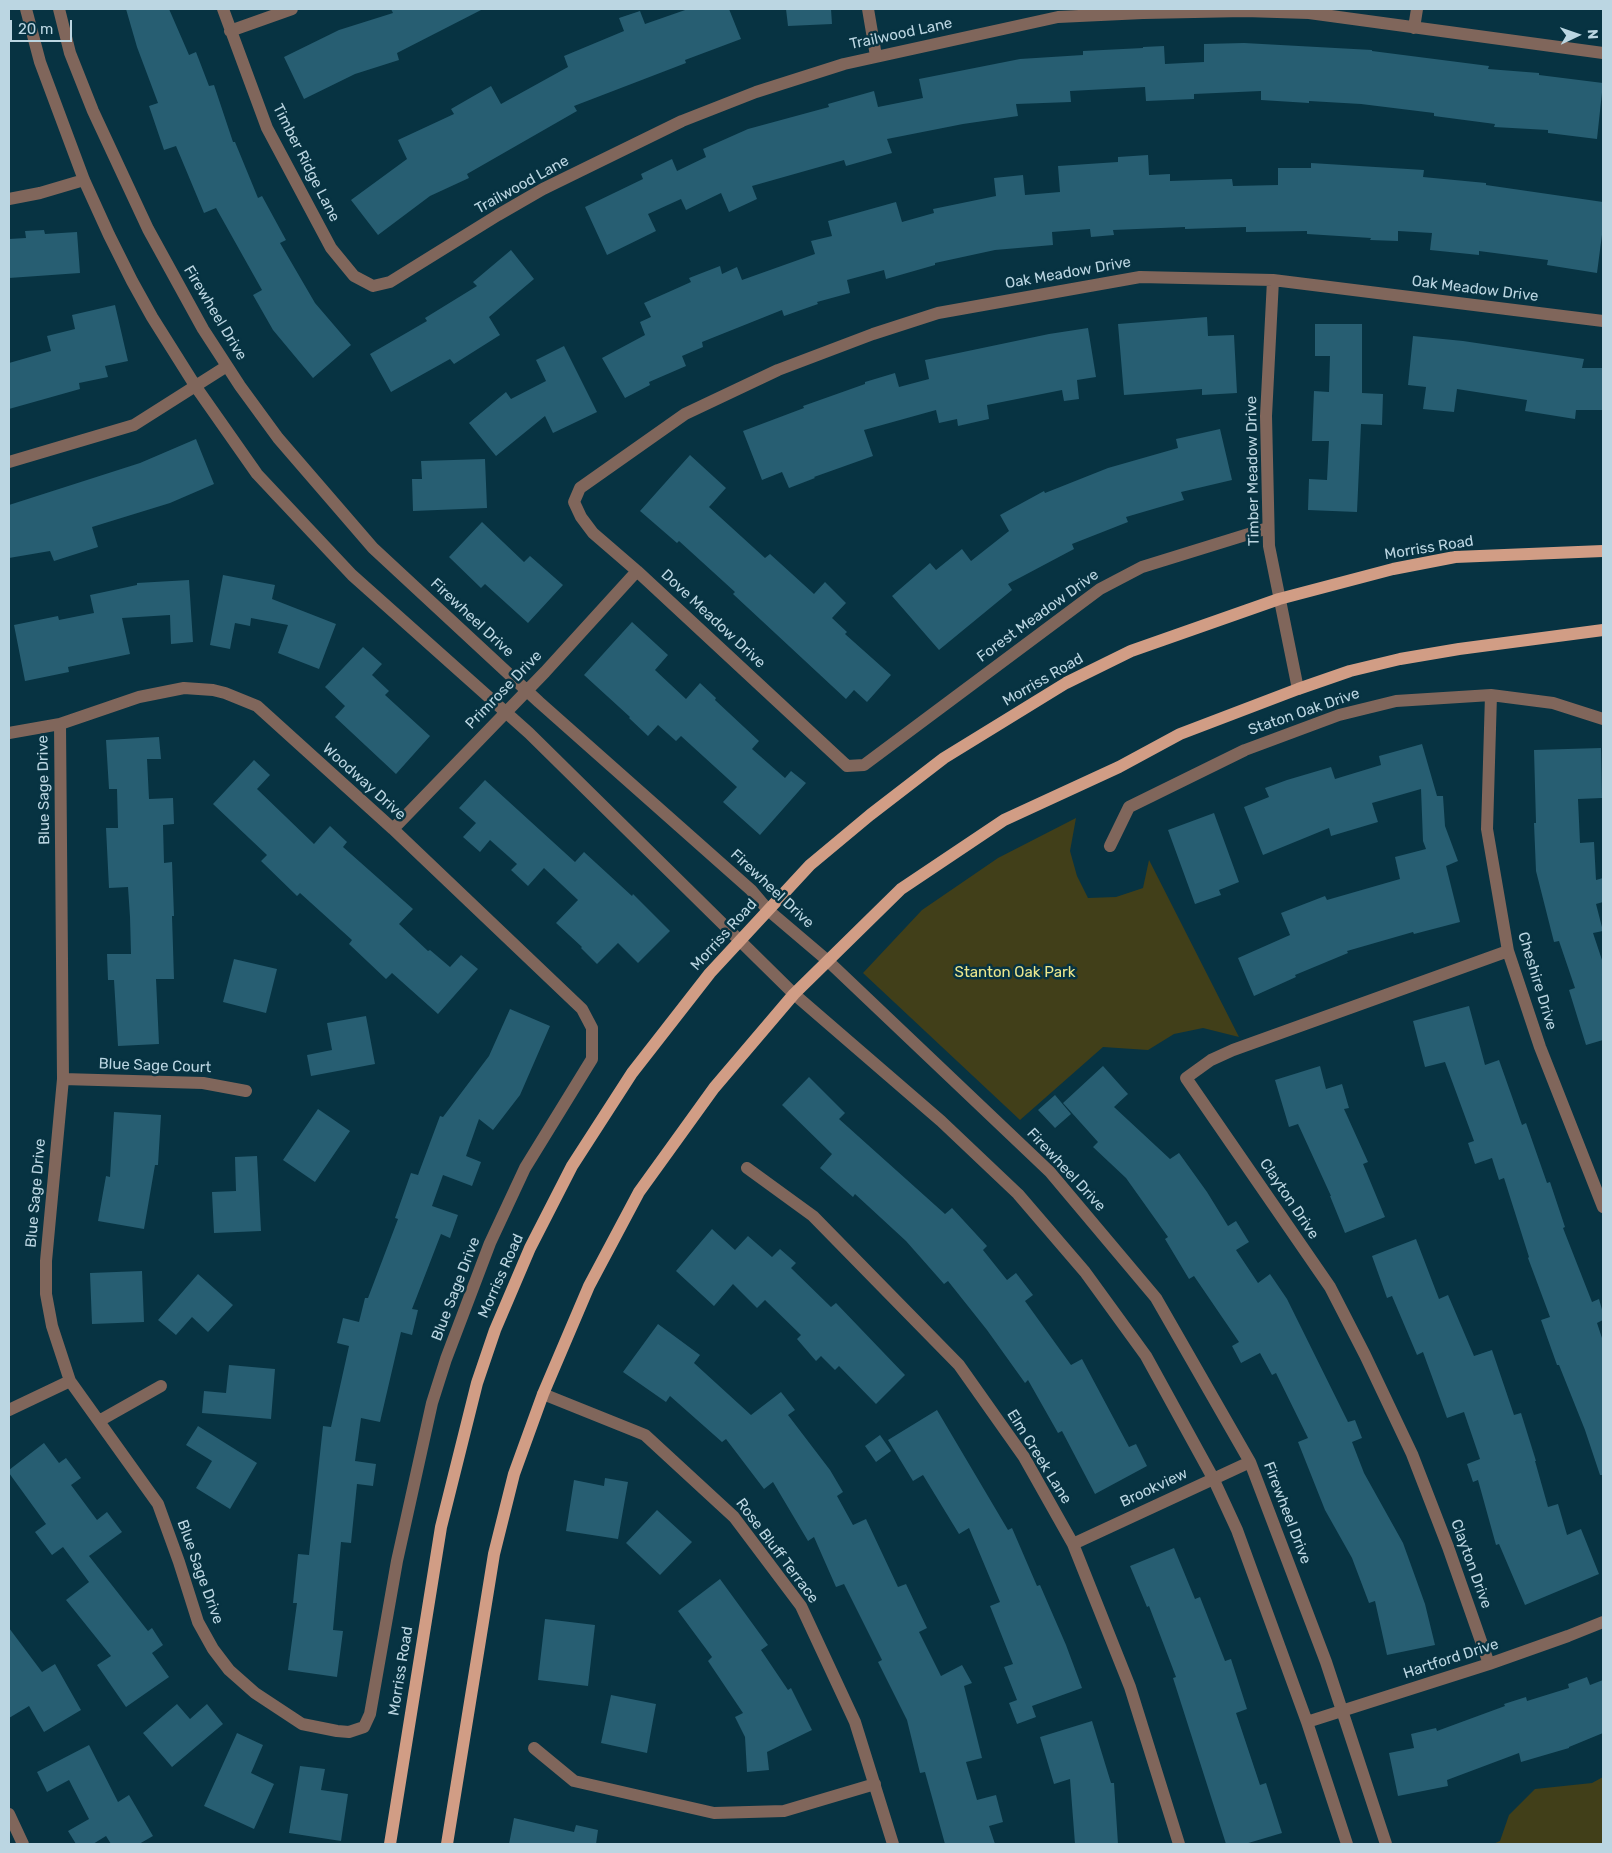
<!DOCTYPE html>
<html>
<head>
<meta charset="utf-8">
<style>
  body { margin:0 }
  #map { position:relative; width:1612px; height:1853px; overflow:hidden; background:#073342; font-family:Rubik,sans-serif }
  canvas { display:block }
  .frame { position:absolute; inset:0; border:10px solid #bbd6e2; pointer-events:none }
  .north { position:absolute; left:1552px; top:10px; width:50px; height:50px; -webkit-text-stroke:4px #073342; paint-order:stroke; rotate:87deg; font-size:14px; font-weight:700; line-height:20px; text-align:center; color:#bbd6e2 }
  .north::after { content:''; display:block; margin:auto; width:18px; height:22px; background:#bbd6e2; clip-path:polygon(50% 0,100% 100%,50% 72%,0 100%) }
  .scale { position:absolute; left:10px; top:20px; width:62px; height:22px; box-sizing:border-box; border:2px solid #bbd6e2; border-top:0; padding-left:6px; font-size:15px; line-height:18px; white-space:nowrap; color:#bbd6e2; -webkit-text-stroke:4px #073342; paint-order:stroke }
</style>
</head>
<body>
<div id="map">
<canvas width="1612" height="1853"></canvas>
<div class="frame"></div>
<div class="north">N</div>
<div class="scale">20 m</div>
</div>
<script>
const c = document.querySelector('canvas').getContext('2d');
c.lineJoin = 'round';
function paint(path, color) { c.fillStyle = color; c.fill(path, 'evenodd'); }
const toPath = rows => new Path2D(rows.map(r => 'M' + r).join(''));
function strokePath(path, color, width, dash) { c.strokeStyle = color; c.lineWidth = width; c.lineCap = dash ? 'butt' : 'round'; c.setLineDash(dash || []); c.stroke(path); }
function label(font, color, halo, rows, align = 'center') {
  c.font = font + ' Rubik,sans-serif'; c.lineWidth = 5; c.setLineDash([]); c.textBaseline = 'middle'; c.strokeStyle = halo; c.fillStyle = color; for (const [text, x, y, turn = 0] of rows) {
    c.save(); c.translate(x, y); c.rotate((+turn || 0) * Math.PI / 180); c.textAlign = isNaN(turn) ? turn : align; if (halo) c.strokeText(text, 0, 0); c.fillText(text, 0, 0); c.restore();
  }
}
const green = toPath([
  [1076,818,1070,851,1077,876,1088,898,1116,897,1143,888,1149,860,1239,1037,1203,1028,1174,1034,1148,1050,1103,1047,1020,1120,863,973,922,910,998,858],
  [1603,1777,1603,1844,1493,1844,1500,1841,1509,1815,1535,1789,1592,1783]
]);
const building = toPath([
  [126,9,169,9,189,55,196,52,209,86,214,85,233,142,235,142,258,198,262,196,286,240,280,243,315,303,351,345,313,378,273,330,253,295,262,290,216,208,204,213,176,146,164,150,149,106,158,103,137,47],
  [391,9,483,9,397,53,399,60,355,74,304,99,284,57,339,30,393,13],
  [688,9,729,9,741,39,685,60,686,63,574,106,577,111,467,174,469,178,430,196,378,235,351,200,407,159,398,140,454,114,451,109,491,86,501,104,568,67,564,56,624,31,619,18,640,11,645,24],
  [786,9,831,9,832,24,788,26],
  [1244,43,1372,50,1372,51,1489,66,1488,69,1539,73,1539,75,1603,83,1597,139,1548,133,1548,130,1494,127,1495,124,1434,116,1434,113,1361,104,1309,101,1309,103,1261,100,1261,91,1194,94,1194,99,1146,101,1145,87,1070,91,1071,102,1016,104,1018,116,963,124,887,139,892,153,846,166,844,160,752,186,757,199,729,212,721,193,686,210,681,199,648,214,656,231,607,255,585,207,643,179,641,174,672,159,677,171,706,157,703,149,748,129,829,107,828,104,874,91,878,107,923,98,919,79,1020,59,1083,55,1083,51,1143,48,1143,47,1164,46,1165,64,1204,62,1204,44],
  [1148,155,1149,175,1170,174,1170,181,1232,179,1233,186,1278,185,1278,168,1311,168,1311,163,1424,170,1423,177,1486,183,1486,185,1603,202,1603,227,1597,273,1547,265,1548,260,1479,251,1479,255,1430,250,1432,233,1398,231,1398,241,1370,240,1371,238,1307,234,1307,231,1246,232,1246,227,1185,229,1185,227,1113,230,1114,235,1091,237,1090,229,1052,232,1053,245,995,250,935,263,935,265,886,279,884,270,847,280,850,293,817,302,818,304,784,316,782,310,702,342,703,347,682,356,686,366,649,382,650,385,625,398,602,358,645,335,640,322,651,317,644,303,691,282,689,278,720,266,722,274,737,267,742,280,815,254,811,241,832,236,828,221,896,202,902,222,934,213,933,209,996,196,994,178,1023,175,1025,195,1060,192,1058,166,1118,162,1118,157],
  [44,230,45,234,77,232,80,273,9,278,9,239,26,238,25,231],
  [511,250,534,279,489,317,500,335,454,364,450,359,391,392,370,354,427,321,425,318,477,286,473,282],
  [115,305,128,361,105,366,108,377,79,383,80,389,9,409,9,363,51,351,47,336,75,329,72,315],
  [1207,317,1208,336,1234,335,1237,393,1202,395,1202,389,1124,395,1118,324],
  [1315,324,1362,324,1362,393,1383,394,1382,425,1361,424,1357,512,1308,510,1309,479,1327,480,1329,441,1312,441,1314,391,1329,392,1330,356,1315,356],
  [1088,328,1096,377,1077,380,1079,399,1064,401,1062,390,987,405,989,419,958,426,957,419,939,423,936,410,864,430,873,456,814,477,815,478,789,488,782,472,762,480,743,431,804,408,803,406,865,384,865,382,895,373,899,387,929,379,925,360,1049,334],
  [1413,336,1463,341,1584,359,1582,368,1603,368,1603,410,1576,410,1575,419,1525,411,1527,400,1457,389,1454,412,1423,409,1426,387,1408,385],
  [564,346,597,412,553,433,545,416,496,456,469,423,506,392,511,399,546,381,536,360],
  [1220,429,1232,480,1181,492,1184,500,1126,517,1128,522,1072,544,1074,549,1008,584,1012,590,939,650,892,596,930,563,936,570,962,549,971,561,1009,531,1000,515,1044,491,1045,493,1108,468,1178,448,1176,439],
  [196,439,214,484,170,503,92,527,98,547,54,561,50,551,9,558,9,505,140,463],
  [690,455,726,488,709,507,765,558,770,554,814,594,825,582,846,603,832,618,847,632,845,634,891,675,867,702,854,690,846,699,733,594,735,592,679,541,677,543,640,511],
  [485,459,487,508,413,511,412,479,422,479,421,461],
  [482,522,524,562,530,556,563,585,528,623,485,584,481,588,449,557],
  [223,575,275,585,272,599,336,624,319,669,278,653,288,625,251,618,250,626,235,623,230,649,210,645],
  [189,580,193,642,171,644,170,615,122,618,130,654,68,667,69,672,25,681,14,625,58,616,59,620,94,613,90,595,137,585,137,583],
  [632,622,668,655,655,670,686,699,700,683,716,698,715,700,759,741,752,749,785,778,791,771,806,783,760,835,723,802,737,787,681,736,676,741,658,725,648,736,629,718,630,717,584,675],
  [363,647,382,664,372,675,389,691,385,695,430,736,396,774,335,717,345,706,325,687],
  [159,737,161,759,147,759,149,799,173,798,174,824,163,825,164,863,172,862,174,916,172,916,174,979,156,979,159,1044,118,1046,114,980,108,980,107,954,131,954,130,917,128,887,109,888,106,828,118,828,117,789,109,789,106,740],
  [1422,744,1437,796,1443,796,1445,826,1458,861,1446,866,1460,922,1414,934,1413,932,1347,951,1348,953,1295,975,1296,977,1254,996,1238,958,1290,935,1281,913,1325,896,1327,900,1400,879,1395,857,1426,849,1423,841,1421,789,1372,803,1378,822,1331,836,1329,828,1263,855,1244,807,1269,797,1265,788,1287,780,1331,767,1335,779,1381,765,1379,756],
  [1601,748,1602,798,1578,799,1580,843,1594,842,1596,880,1603,878,1603,902,1596,904,1603,931,1593,933,1603,963,1603,1040,1586,1045,1569,990,1575,988,1559,941,1554,942,1536,871,1534,823,1536,823,1534,750],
  [254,760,270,775,257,789,314,844,330,826,347,842,343,847,413,909,399,924,428,951,430,950,450,967,461,955,478,969,438,1014,392,973,386,979,349,944,352,940,300,893,297,896,261,861,267,855,213,804],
  [485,780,575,862,584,852,632,896,633,894,670,931,638,963,618,943,597,964,581,948,582,947,556,923,578,900,544,868,528,886,511,870,517,864,490,840,480,852,463,837,476,823,459,808],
  [1214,813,1239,882,1219,890,1221,895,1195,904,1168,830],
  [234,959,277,969,266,1013,223,1002],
  [1469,1006,1485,1065,1499,1060,1522,1125,1526,1123,1547,1183,1550,1182,1565,1227,1563,1228,1592,1302,1599,1299,1603,1313,1603,1320,1597,1323,1603,1341,1603,1475,1600,1475,1585,1430,1559,1365,1557,1365,1541,1320,1550,1317,1528,1258,1529,1257,1504,1178,1499,1180,1492,1158,1475,1164,1468,1143,1474,1141,1445,1062,1425,1067,1413,1021],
  [510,1009,550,1026,520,1095,493,1130,479,1119,466,1156,481,1162,472,1186,443,1175,432,1206,458,1215,450,1238,441,1234,412,1309,418,1310,412,1335,401,1332,380,1422,361,1418,355,1461,376,1464,373,1486,357,1484,351,1543,341,1542,333,1630,343,1631,337,1677,288,1670,297,1603,293,1603,298,1554,309,1555,323,1426,331,1427,349,1346,337,1343,343,1318,359,1322,365,1298,368,1298,398,1219,395,1218,411,1173,418,1175,440,1116,443,1117,489,1056],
  [366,1016,375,1064,311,1076,307,1055,332,1050,327,1023],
  [1103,1066,1128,1094,1114,1107,1170,1159,1179,1153,1207,1192,1228,1226,1236,1221,1249,1242,1236,1250,1258,1283,1270,1274,1287,1299,1348,1422,1355,1420,1362,1438,1352,1442,1364,1473,1403,1543,1425,1604,1435,1645,1387,1655,1375,1601,1369,1603,1352,1558,1325,1510,1298,1442,1308,1438,1276,1373,1272,1375,1260,1353,1241,1363,1232,1346,1239,1342,1194,1276,1189,1279,1165,1239,1168,1237,1126,1178,1093,1147,1098,1142,1063,1103],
  [1320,1066,1326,1089,1342,1084,1349,1108,1344,1109,1368,1162,1363,1164,1385,1217,1345,1233,1330,1196,1331,1196,1298,1124,1289,1127,1275,1080],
  [809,1077,845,1113,839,1119,945,1214,952,1208,987,1246,983,1250,1007,1280,1016,1273,1033,1295,1025,1301,1071,1365,1082,1359,1129,1447,1136,1444,1147,1466,1095,1494,1062,1431,1058,1433,1028,1380,1025,1383,987,1330,948,1281,944,1284,906,1241,855,1194,853,1197,820,1168,832,1154,782,1105],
  [1055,1095,1071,1114,1055,1128,1038,1110],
  [318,1109,350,1131,315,1182,283,1160],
  [114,1112,161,1115,158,1165,155,1165,144,1229,98,1221,106,1176,110,1177],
  [257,1156,261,1231,214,1233,212,1192,236,1191,235,1157],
  [712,1229,735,1250,748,1236,772,1257,780,1249,796,1263,791,1268,831,1307,836,1303,905,1375,876,1404,839,1366,835,1370,821,1356,816,1361,797,1339,801,1335,765,1300,757,1308,733,1284,714,1306,676,1271],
  [1416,1239,1439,1299,1448,1295,1474,1356,1492,1350,1514,1415,1521,1413,1536,1461,1535,1461,1548,1507,1558,1504,1567,1535,1581,1529,1599,1574,1525,1605,1499,1544,1496,1545,1478,1480,1473,1482,1467,1464,1480,1459,1464,1412,1447,1418,1423,1352,1417,1355,1392,1296,1387,1298,1372,1256],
  [142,1271,144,1322,92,1324,90,1273],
  [198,1274,233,1305,208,1332,192,1317,176,1335,158,1320],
  [658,1324,700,1355,694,1363,751,1415,781,1392,795,1410,788,1415,830,1470,843,1492,837,1496,853,1525,866,1519,898,1587,906,1584,927,1628,919,1632,941,1676,962,1665,972,1683,964,1686,982,1758,966,1762,977,1800,996,1795,1003,1822,989,1826,995,1844,945,1844,925,1772,920,1773,907,1720,878,1662,882,1660,844,1584,836,1587,814,1537,808,1541,773,1482,764,1489,726,1439,722,1442,670,1396,666,1402,623,1372],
  [229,1365,275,1369,271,1419,202,1413,204,1391,226,1393],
  [937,1410,1008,1530,1012,1528,1037,1586,1040,1585,1066,1645,1082,1688,1032,1706,1036,1717,1017,1724,1009,1703,1017,1700,1004,1667,1013,1664,990,1606,1000,1602,969,1528,959,1534,923,1475,913,1481,888,1440],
  [198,1426,257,1463,230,1509,196,1488,212,1461,186,1445],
  [880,1435,891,1451,876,1462,865,1446],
  [44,1443,59,1463,66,1458,81,1478,71,1485,97,1520,107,1512,122,1532,89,1556,148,1631,152,1628,163,1645,152,1653,169,1677,126,1707,97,1665,111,1656,66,1600,89,1582,63,1547,52,1555,35,1532,46,1524,9,1473,9,1470],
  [605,1478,628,1482,618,1539,566,1531,574,1480,604,1486],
  [657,1510,692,1542,660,1575,626,1543],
  [1174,1548,1195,1599,1200,1597,1225,1661,1231,1659,1247,1709,1236,1713,1260,1785,1266,1783,1282,1833,1245,1844,1226,1844,1173,1678,1176,1677,1149,1606,1147,1607,1130,1566],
  [720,1579,768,1645,761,1650,788,1690,791,1688,812,1730,767,1752,769,1770,747,1772,745,1737,735,1717,743,1713,708,1661,712,1657,678,1611],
  [545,1619,595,1625,588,1686,538,1680],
  [9,1628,42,1672,55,1664,81,1710,44,1732,29,1706,9,1718],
  [1587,1677,1590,1685,1603,1680,1603,1733,1569,1747,1569,1748,1521,1762,1519,1753,1447,1780,1448,1786,1398,1796,1389,1753,1414,1748,1411,1734,1436,1728,1437,1731,1505,1706,1504,1704,1526,1697,1527,1701,1569,1688,1568,1684],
  [611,1695,656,1704,647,1753,601,1743],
  [177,1704,190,1719,207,1704,223,1724,172,1767,143,1733],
  [1092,1721,1111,1783,1114,1783,1118,1844,1075,1844,1070,1779,1054,1784,1040,1737],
  [237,1733,263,1745,251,1773,274,1784,254,1829,204,1806],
  [89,1745,118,1802,129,1795,153,1836,139,1844,111,1844,106,1836,93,1844,76,1844,68,1831,89,1819,69,1780,47,1792,37,1772],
  [300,1766,325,1769,321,1790,348,1794,341,1841,289,1833],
  [514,1818,574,1832,576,1825,598,1830,596,1844,509,1844]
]);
const minor = toPath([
  [26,9,40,62,84,180,109,235,132,281,152,317,196,387,257,474,352,575,529,733,794,994,941,1121,1018,1194,1085,1272,1146,1356,1213,1478,1237,1530,1307,1722,1347,1844],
  [59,9,70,53,93,111,148,229,203,329,240,386,278,438,373,548,539,702,751,890,768,910,828,961,1050,1172,1156,1298,1250,1462,1326,1662,1386,1844],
  [223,9,267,128,331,248,354,276,373,286,390,282,498,215,543,189,682,121,756,92,844,64,1058,17,1143,13,1245,11,1309,13,1603,53],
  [868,9,876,56],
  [1414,28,1417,9],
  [230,31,292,9],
  [9,199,40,193,84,180],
  [1273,280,1266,416,1269,546,1298,689],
  [9,462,134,425,227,366],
  [1268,528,1142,567,1100,589,864,765,847,766,637,571,593,533,581,517,574,502,580,488,685,414,778,370,873,334,938,313,1140,277,1273,280,1603,321],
  [1491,695,1487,829,1508,951,1540,1047,1603,1207],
  [9,733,60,724,139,697,184,688,213,690,225,693,257,706,393,829,582,1009,592,1028,592,1059,525,1168,490,1243,446,1359,432,1403,397,1561,370,1714,364,1727,349,1732,337,1731,302,1724,255,1693,229,1670,213,1649,198,1622,179,1562,158,1504,70,1381,52,1326,46,1294,46,1261,63,1079,60,724],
  [393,829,545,672,637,571],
  [1110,846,1129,807,1245,750,1339,715,1396,701,1491,695,1553,703,1603,719],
  [63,1079,203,1083,246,1091],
  [747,1168,813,1216,959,1365,1024,1457,1073,1544,1130,1687,1179,1844],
  [543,1394,645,1435,734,1517,801,1606,855,1722,893,1844],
  [9,1410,70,1381],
  [99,1421,161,1386],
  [1073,1544,1250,1462],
  [1489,1664,1448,1547,1412,1454,1365,1355,1330,1287,1186,1078,1211,1060,1233,1050,1508,951],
  [1307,1722,1489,1664,1568,1636,1603,1622],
  [534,1748,574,1781,714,1813,784,1811,875,1784],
  [9,1814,23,1844]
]);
const major = toPath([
  [390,1844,441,1527,477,1383,495,1330,530,1248,572,1166,632,1073,710,973,810,865,870,815,944,758,1066,683,1131,651,1279,599,1393,569,1455,557,1603,551],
  [447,1844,494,1554,514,1474,543,1394,589,1286,639,1192,714,1088,794,994,901,889,1004,820,1119,767,1180,734,1298,689,1350,671,1400,659,1459,649,1603,630]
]);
const streetNames = [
  ["Trailwood Lane",901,34,-12],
  ["Timber Ridge Lane",306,163,63],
  ["Trailwood Lane",522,185,-29],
  ["Oak Meadow Drive",1068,273,-10],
  ["Oak Meadow Drive",1475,289,7],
  ["Firewheel Drive",215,313,59],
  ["Timber Meadow Drive",1253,471,-91],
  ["Morriss Road",1429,548,-9],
  ["Forest Meadow Drive",1038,616,-36],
  ["Firewheel Drive",472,618,43],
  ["Dove Meadow Drive",713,619,43],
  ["Morriss Road",1043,680,-30],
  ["Primrose Drive",504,690,-46],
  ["Staton Oak Drive",1304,712,-19],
  ["Woodway Drive",364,782,42],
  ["Blue Sage Drive",44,790,-91],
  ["Firewheel Drive",772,889,43],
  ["Morriss Road",724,935,-48],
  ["Cheshire Drive",1537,981,73],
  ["Blue Sage Court",155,1066,2],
  ["Firewheel Drive",1066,1170,47],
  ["Blue Sage Drive",36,1193,-85],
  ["Clayton Drive",1289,1199,56],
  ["Morriss Road",501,1276,-66],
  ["Blue Sage Drive",456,1289,-69],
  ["Elm Creek Lane",1039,1457,58],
  ["Brookview",1154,1488,-25],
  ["Firewheel Drive",1287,1513,69],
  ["Rose Bluff Terrace",777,1551,53],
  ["Clayton Drive",1471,1564,70],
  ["Blue Sage Drive",200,1572,70],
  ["Hartford Drive",1451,1659,-18],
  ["Morriss Road",401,1671,-81]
];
const parkNames = [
  ["Stanton Oak Park",1015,973]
];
paint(green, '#413f19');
paint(building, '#275e72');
strokePath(minor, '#80665b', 12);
strokePath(major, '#d19d85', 12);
label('15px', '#bbd6e2', '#073342', streetNames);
label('15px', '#ede78c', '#073342', parkNames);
</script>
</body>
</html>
